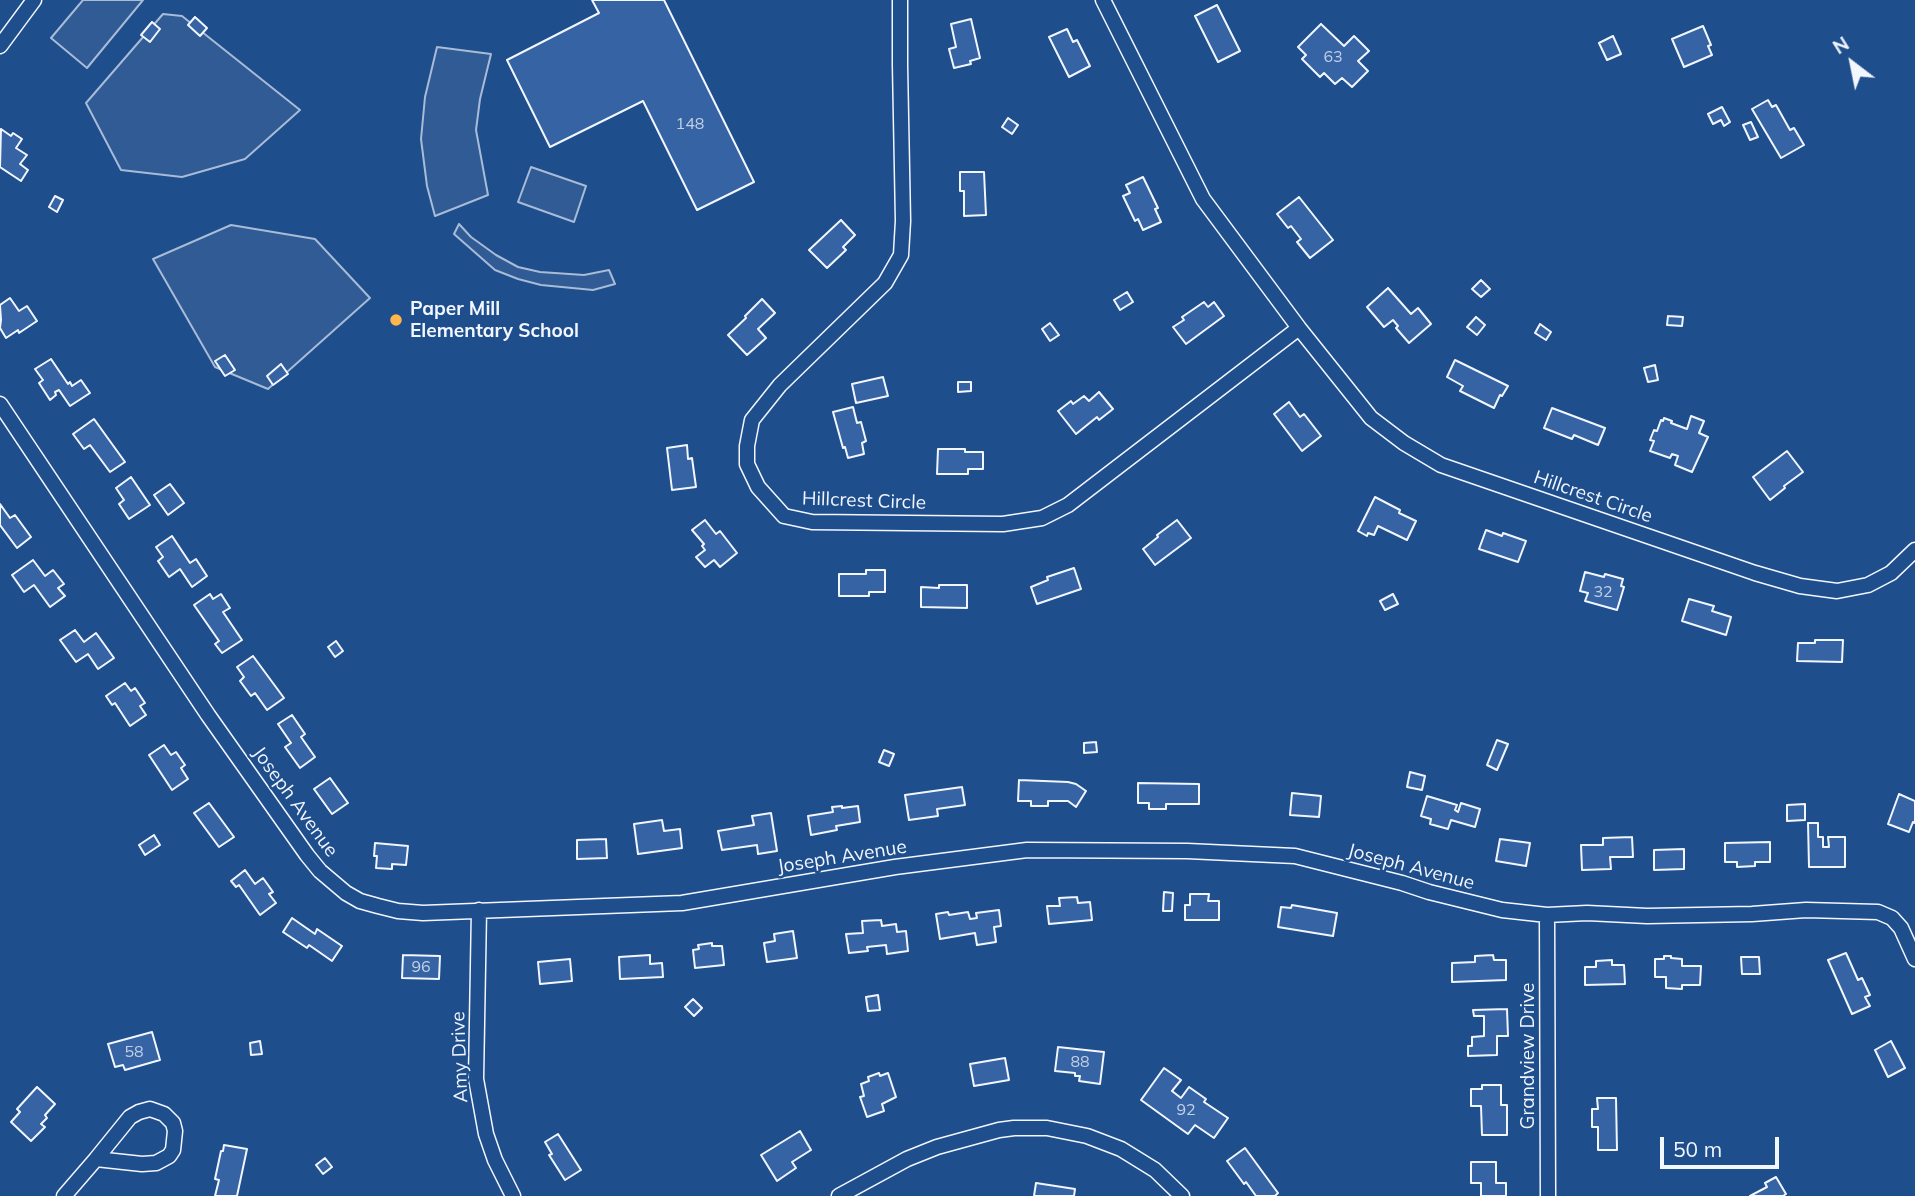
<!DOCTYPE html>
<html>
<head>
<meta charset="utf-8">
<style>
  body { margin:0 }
  #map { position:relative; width:1915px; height:1196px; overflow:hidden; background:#1f4e8c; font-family:Mulish,sans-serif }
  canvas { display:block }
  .north { position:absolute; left:1817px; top:28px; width:70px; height:70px; -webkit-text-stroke:5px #1f4e8c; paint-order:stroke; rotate:328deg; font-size:19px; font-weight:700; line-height:28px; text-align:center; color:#f2f6ff }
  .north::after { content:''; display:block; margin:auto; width:24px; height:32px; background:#f2f6ff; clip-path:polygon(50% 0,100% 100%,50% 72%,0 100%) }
  .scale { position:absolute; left:1660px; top:1137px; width:119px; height:32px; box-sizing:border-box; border:4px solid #f2f6ff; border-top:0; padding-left:9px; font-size:21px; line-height:24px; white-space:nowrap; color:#f2f6ff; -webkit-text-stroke:5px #1f4e8c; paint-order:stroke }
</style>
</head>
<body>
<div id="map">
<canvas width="1915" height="1196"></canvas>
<div class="north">N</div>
<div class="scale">50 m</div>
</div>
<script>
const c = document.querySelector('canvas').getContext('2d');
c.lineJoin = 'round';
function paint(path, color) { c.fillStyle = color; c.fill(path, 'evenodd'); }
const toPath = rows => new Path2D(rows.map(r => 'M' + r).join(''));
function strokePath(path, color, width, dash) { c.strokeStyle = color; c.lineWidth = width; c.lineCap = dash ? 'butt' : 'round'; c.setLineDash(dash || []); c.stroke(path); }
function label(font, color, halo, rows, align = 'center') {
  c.font = font + ' Mulish,sans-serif'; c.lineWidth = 5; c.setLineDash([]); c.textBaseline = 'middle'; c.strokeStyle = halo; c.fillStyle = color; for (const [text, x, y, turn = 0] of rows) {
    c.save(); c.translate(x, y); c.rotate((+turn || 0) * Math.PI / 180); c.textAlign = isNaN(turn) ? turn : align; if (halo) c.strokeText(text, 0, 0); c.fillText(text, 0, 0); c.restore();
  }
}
const built = toPath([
  [83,0,143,0,87,68,51,38,83,0],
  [163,14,182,16,300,110,245,159,182,177,121,170,86,103,163,14],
  [437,47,491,54,480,99,476,130,488,195,435,216,427,186,421,139,425,97,437,47],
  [531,167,586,186,574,222,518,202,531,167],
  [459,224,471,237,496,255,518,267,540,272,584,275,609,270,615,284,593,290,541,285,518,279,495,270,454,234,459,224],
  [231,225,315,239,370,298,268,389,215,367,153,259,231,225]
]);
const building = toPath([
  [592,0,664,0,754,182,697,210,643,101,550,147,507,60,599,13,592,0],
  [1217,5,1240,51,1218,62,1195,16,1217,5],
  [195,17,207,28,200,36,188,25,195,17],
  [971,19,980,58,970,61,971,64,954,68,949,49,956,47,951,24,971,19],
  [152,22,160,29,150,42,141,35,152,22],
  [1321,24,1344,46,1354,36,1369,51,1358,61,1368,71,1352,87,1342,78,1335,84,1324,73,1320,77,1302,59,1306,55,1298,47,1321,24],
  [1703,26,1711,45,1708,46,1712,55,1684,67,1672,39,1703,26],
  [1067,29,1073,42,1077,40,1090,66,1069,77,1049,37,1067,29],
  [1613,36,1621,54,1607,60,1599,43,1613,36],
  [1768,100,1772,107,1776,105,1790,130,1794,128,1804,145,1781,158,1752,109,1768,100],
  [1722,107,1730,122,1724,126,1721,120,1713,124,1708,114,1722,107],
  [1008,118,1018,125,1012,134,1002,127,1008,118],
  [1751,122,1758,137,1750,140,1743,125,1751,122],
  [1,129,11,136,13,133,22,139,16,148,27,155,20,164,28,170,21,181,0,167,1,129],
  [960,172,984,172,986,215,964,216,964,191,960,191,960,172],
  [1143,177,1158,208,1155,209,1161,222,1143,230,1138,219,1135,221,1123,196,1130,193,1126,185,1143,177],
  [55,196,63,200,57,212,49,207,55,196],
  [1299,197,1333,240,1310,258,1297,242,1301,239,1291,226,1288,228,1277,214,1299,197],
  [841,220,855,235,843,247,846,250,827,268,809,250,841,220],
  [1481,280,1490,289,1481,297,1472,289,1481,280],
  [1388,288,1411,314,1418,308,1431,324,1409,343,1396,328,1398,326,1393,320,1384,327,1367,307,1388,288],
  [1127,292,1133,302,1120,310,1114,300,1127,292],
  [10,298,19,311,27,306,37,321,19,333,18,330,6,338,0,328,1,320,0,305,10,298],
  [762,299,775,313,758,329,766,338,747,355,728,335,746,318,745,316,762,299],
  [1204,302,1208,307,1214,302,1224,316,1186,344,1173,327,1184,320,1182,317,1204,302],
  [1668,316,1683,317,1682,326,1667,325,1668,316],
  [1476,317,1485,325,1477,335,1467,327,1476,317],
  [1050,323,1059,335,1050,341,1042,329,1050,323],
  [1540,324,1551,332,1546,340,1535,333,1540,324],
  [225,355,235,370,225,376,215,361,225,355],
  [51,359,68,384,70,382,72,386,81,380,90,393,70,406,59,390,55,392,56,395,50,400,39,383,43,380,35,369,51,359],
  [1455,360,1508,386,1502,396,1500,395,1494,408,1460,391,1463,386,1447,377,1455,360],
  [281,364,288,374,273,385,267,376,281,364],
  [1655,365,1658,380,1648,382,1644,368,1655,365],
  [883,377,888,396,856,403,852,384,883,377],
  [958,382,971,382,971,391,958,392,958,382],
  [1099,392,1113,409,1099,420,1097,417,1076,434,1058,411,1071,401,1073,404,1084,396,1089,401,1099,392],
  [1289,402,1300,417,1304,414,1321,436,1302,451,1274,414,1289,402],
  [853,407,857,423,861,422,866,441,862,443,864,454,848,458,845,447,843,448,833,412,853,407],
  [1552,408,1605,428,1598,445,1574,435,1572,439,1544,428,1552,408],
  [1691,416,1704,421,1699,433,1708,437,1692,472,1675,465,1678,456,1672,454,1670,458,1650,451,1654,441,1650,440,1654,430,1657,431,1661,420,1663,421,1664,418,1672,421,1671,423,1687,429,1691,416],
  [94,419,125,462,110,472,90,445,84,449,73,434,94,419],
  [687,445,688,459,692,458,696,487,672,490,667,448,687,445],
  [938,449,965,449,965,452,983,452,983,469,968,469,968,474,937,474,938,449],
  [1787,451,1803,472,1784,486,1785,488,1770,500,1753,477,1787,451],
  [131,477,150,505,129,519,119,504,124,500,116,488,131,477],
  [170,484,184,503,168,515,154,495,170,484],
  [1375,497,1400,510,1399,513,1416,521,1407,540,1378,526,1374,535,1368,533,1367,536,1358,531,1375,497],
  [0,504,10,518,15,515,31,537,17,548,0,525,0,504],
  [705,520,716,534,720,531,737,553,720,567,714,560,705,567,696,557,705,550,702,546,704,544,692,530,705,520],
  [1177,520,1191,538,1155,565,1143,549,1158,537,1157,535,1177,520],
  [1486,530,1502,536,1503,533,1526,541,1518,562,1479,549,1486,530],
  [172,536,190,563,196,559,207,576,192,587,180,569,169,577,158,561,163,557,156,547,172,536],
  [33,560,45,576,53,570,64,584,58,588,65,596,50,607,34,585,24,592,12,575,33,560],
  [1074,568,1081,589,1037,604,1031,587,1048,580,1047,577,1074,568],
  [866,570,885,570,885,592,869,592,869,596,839,596,839,574,866,574,866,570],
  [1585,572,1604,577,1605,574,1623,579,1621,586,1624,587,1617,610,1585,601,1588,593,1580,591,1585,572],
  [939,585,967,585,967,608,921,607,921,587,939,588,939,585],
  [210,594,213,599,221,594,230,608,223,612,242,640,222,653,215,644,219,641,194,605,210,594],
  [1393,594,1398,604,1385,610,1380,601,1393,594],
  [1689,599,1714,606,1712,611,1731,617,1726,635,1682,621,1689,599],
  [75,630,84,642,96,633,114,658,98,669,88,654,76,662,60,640,75,630],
  [1815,640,1843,640,1842,662,1797,661,1798,643,1815,643,1815,640],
  [336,641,343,651,335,657,328,647,336,641],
  [253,656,284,698,267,710,255,693,251,696,240,681,244,677,237,667,253,656],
  [125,683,131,691,135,688,145,703,140,706,146,715,130,726,115,703,112,705,106,696,125,683],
  [292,715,305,734,301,737,315,757,300,768,285,747,291,743,278,724,292,715],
  [1497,740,1508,744,1497,770,1487,765,1497,740],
  [1096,742,1097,752,1084,753,1084,743,1096,742],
  [164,745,171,755,176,752,185,765,181,768,188,779,172,790,149,755,164,745],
  [884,750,894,754,889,766,879,762,884,750],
  [1410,772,1425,776,1422,790,1407,787,1410,772],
  [330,778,348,803,332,814,314,789,330,778],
  [1019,780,1068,782,1076,784,1086,791,1076,807,1068,801,1048,801,1048,806,1031,806,1031,801,1018,801,1019,780],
  [1138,783,1199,784,1199,804,1166,804,1166,809,1149,809,1149,803,1138,803,1138,783],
  [962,787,965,805,937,809,938,816,909,820,905,795,962,787],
  [1292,793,1321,796,1319,817,1290,815,1292,793],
  [1899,794,1915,801,1915,823,1913,822,1909,832,1888,824,1899,794],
  [1427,796,1457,805,1455,810,1458,812,1461,803,1480,809,1475,827,1451,820,1448,829,1430,824,1431,819,1421,816,1427,796],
  [209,803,234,837,219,847,194,813,209,803],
  [1805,804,1805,820,1787,821,1787,805,1805,804],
  [842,806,842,808,858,806,860,822,836,826,837,830,811,835,808,816,833,812,832,807,842,806],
  [771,813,777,851,758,854,757,845,722,850,718,831,754,825,752,816,771,813],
  [662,820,664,831,680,829,682,848,638,854,634,824,662,820],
  [1808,823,1818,823,1818,837,1823,837,1823,847,1829,847,1828,837,1845,837,1845,867,1809,867,1808,823],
  [154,835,160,845,145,855,139,845,154,835],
  [1632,837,1633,857,1610,857,1611,869,1582,870,1581,845,1603,845,1603,838,1632,837],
  [606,839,607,858,577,859,577,840,606,839],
  [1500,839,1530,843,1526,866,1496,861,1500,839],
  [1770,842,1770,862,1755,862,1755,866,1737,867,1737,862,1725,862,1725,843,1770,842],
  [375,843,408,846,406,865,392,864,392,869,376,868,377,856,374,856,375,843],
  [1684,849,1684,869,1654,870,1654,850,1684,849],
  [245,870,255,884,263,878,273,892,269,894,276,903,260,915,239,885,236,887,231,881,245,870],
  [1164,892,1173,893,1172,911,1163,911,1164,892],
  [1190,894,1209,894,1208,901,1219,901,1219,920,1185,920,1185,905,1190,905,1190,894],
  [1077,897,1078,903,1090,902,1092,920,1049,924,1047,906,1060,906,1059,898,1077,897],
  [1292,905,1337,913,1333,936,1278,927,1281,907,1291,908,1292,905],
  [999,910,1001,926,994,927,996,942,977,945,975,933,940,939,936,914,948,912,949,915,968,912,970,919,977,918,976,913,999,910],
  [292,918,315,934,317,929,342,946,332,961,309,945,307,948,283,932,292,918],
  [881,920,882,926,896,924,897,932,906,931,908,951,887,954,886,945,867,947,868,951,849,953,846,934,863,933,862,921,881,920],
  [793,931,797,958,767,962,764,943,775,941,774,934,793,931],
  [712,943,712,946,722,946,724,965,695,968,693,950,699,949,698,945,712,943],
  [1846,953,1858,980,1862,978,1870,995,1865,997,1870,1006,1852,1014,1828,960,1846,953],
  [403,955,440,956,439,979,402,978,403,955],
  [650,955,650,964,662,963,663,977,620,979,619,957,650,955],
  [1493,955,1494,960,1506,960,1506,980,1452,982,1452,963,1475,962,1475,956,1493,955],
  [1664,956,1671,956,1671,958,1682,959,1682,966,1701,966,1700,985,1682,985,1682,989,1666,988,1666,977,1655,977,1655,959,1664,959,1664,956],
  [1741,957,1759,957,1760,974,1742,974,1741,957],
  [570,959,572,981,540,984,538,962,570,959],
  [1612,960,1612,965,1624,965,1625,984,1585,985,1585,967,1596,967,1596,961,1612,960],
  [878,995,880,1010,868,1011,866,997,878,995],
  [693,999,702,1008,694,1016,685,1007,693,999],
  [1507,1009,1508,1036,1497,1036,1497,1055,1468,1056,1468,1046,1472,1046,1472,1037,1484,1036,1484,1016,1474,1016,1473,1010,1507,1009],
  [152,1032,160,1060,125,1070,123,1065,115,1067,108,1044,152,1032],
  [260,1041,262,1054,251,1055,250,1043,260,1041],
  [1891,1041,1905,1068,1888,1077,1875,1050,1891,1041],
  [1058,1047,1104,1052,1100,1084,1079,1081,1080,1076,1075,1076,1075,1073,1055,1071,1058,1047],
  [1005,1058,1009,1080,974,1086,970,1064,1005,1058],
  [1164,1068,1181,1080,1172,1091,1181,1098,1189,1087,1206,1099,1204,1102,1228,1118,1214,1138,1195,1125,1188,1134,1141,1100,1164,1068],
  [879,1073,880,1076,888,1073,896,1097,882,1104,884,1111,867,1117,860,1097,864,1096,861,1084,869,1081,868,1077,879,1073],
  [1482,1085,1501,1085,1501,1105,1507,1105,1507,1135,1482,1135,1481,1106,1471,1106,1471,1089,1482,1089,1482,1085],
  [37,1087,55,1104,45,1115,47,1118,41,1124,45,1127,31,1141,11,1122,20,1112,17,1109,37,1087],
  [1597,1098,1616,1098,1617,1150,1598,1150,1598,1127,1592,1127,1592,1109,1598,1109,1597,1098],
  [800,1131,811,1150,792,1162,796,1168,777,1181,761,1155,800,1131],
  [558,1134,581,1170,565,1180,549,1155,552,1154,545,1142,558,1134],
  [224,1145,247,1149,237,1196,215,1196,219,1180,215,1179,221,1151,223,1151,224,1145],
  [1245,1148,1278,1193,1275,1196,1256,1196,1246,1182,1244,1184,1227,1161,1245,1148],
  [325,1158,332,1167,323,1174,316,1165,325,1158],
  [1471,1162,1496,1162,1496,1183,1506,1183,1506,1196,1481,1196,1481,1183,1471,1183,1471,1162],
  [1776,1177,1786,1194,1783,1196,1750,1196,1767,1187,1765,1183,1776,1177],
  [1036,1183,1075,1189,1074,1196,1034,1196,1036,1183]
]);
const street = toPath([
  [900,0,900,65,903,221,901,255,885,283,780,385,752,420,747,446,747,464,758,487,784,516,812,522,1003,524,1042,518,1068,505,1299,328],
  [1103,0,1203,199,1299,328,1371,418,1404,443,1441,465,1755,573,1800,586,1837,591,1868,585,1891,573,1915,550],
  [0,46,34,0],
  [0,404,208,715,307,855,320,871,346,893,360,901,378,906,398,911,423,913,682,903,895,867,1027,850,1187,851,1295,856,1402,883,1429,892,1502,910,1547,915,1587,913,1647,916,1752,914,1806,910,1878,912,1892,918,1901,928,1915,959],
  [479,910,476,1079,486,1134,495,1160,513,1196],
  [1547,915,1548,1196],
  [64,1196,96,1159,130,1117,139,1112,150,1109,164,1114,173,1123,175,1131,173,1150,169,1156,156,1163,142,1164,96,1159],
  [839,1196,907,1159,937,1147,999,1130,1014,1128,1047,1128,1087,1136,1121,1149,1155,1170,1182,1196]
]);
const markers = [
  [396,320,7,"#ffb74d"]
];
const numberNames = [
  ["63",1333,57],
  ["148",690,124],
  ["32",1603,592],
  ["96",421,967],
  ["58",134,1052],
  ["88",1080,1062],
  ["92",1186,1110]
];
const poiNames = [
  ["Paper Mill",410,309],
  ["Elementary School",410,331]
];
const streetNames = [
  ["Hillcrest Circle",1593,497,19],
  ["Hillcrest Circle",864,501,2],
  ["Joseph Avenue",295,802,54],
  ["Joseph Avenue",842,857,-9],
  ["Joseph Avenue",1411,867,15],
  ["Grandview Drive",1528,1056,-90],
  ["Amy Drive",460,1057,-92]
];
paint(built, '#305b95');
strokePath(built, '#a8bbd7', 2);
paint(building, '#3563a3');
strokePath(building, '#f2f6ff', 2);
strokePath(street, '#f2f6ff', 17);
strokePath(street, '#1f4e8c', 14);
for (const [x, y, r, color] of markers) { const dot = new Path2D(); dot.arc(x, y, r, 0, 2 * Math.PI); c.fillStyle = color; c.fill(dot); strokePath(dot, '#1f4e8c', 2.5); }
label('16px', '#c3d1e8', null, numberNames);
label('bold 19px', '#f2f6ff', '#1f4e8c', poiNames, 'left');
label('19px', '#f2f6ff', '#1f4e8c', streetNames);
</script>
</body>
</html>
